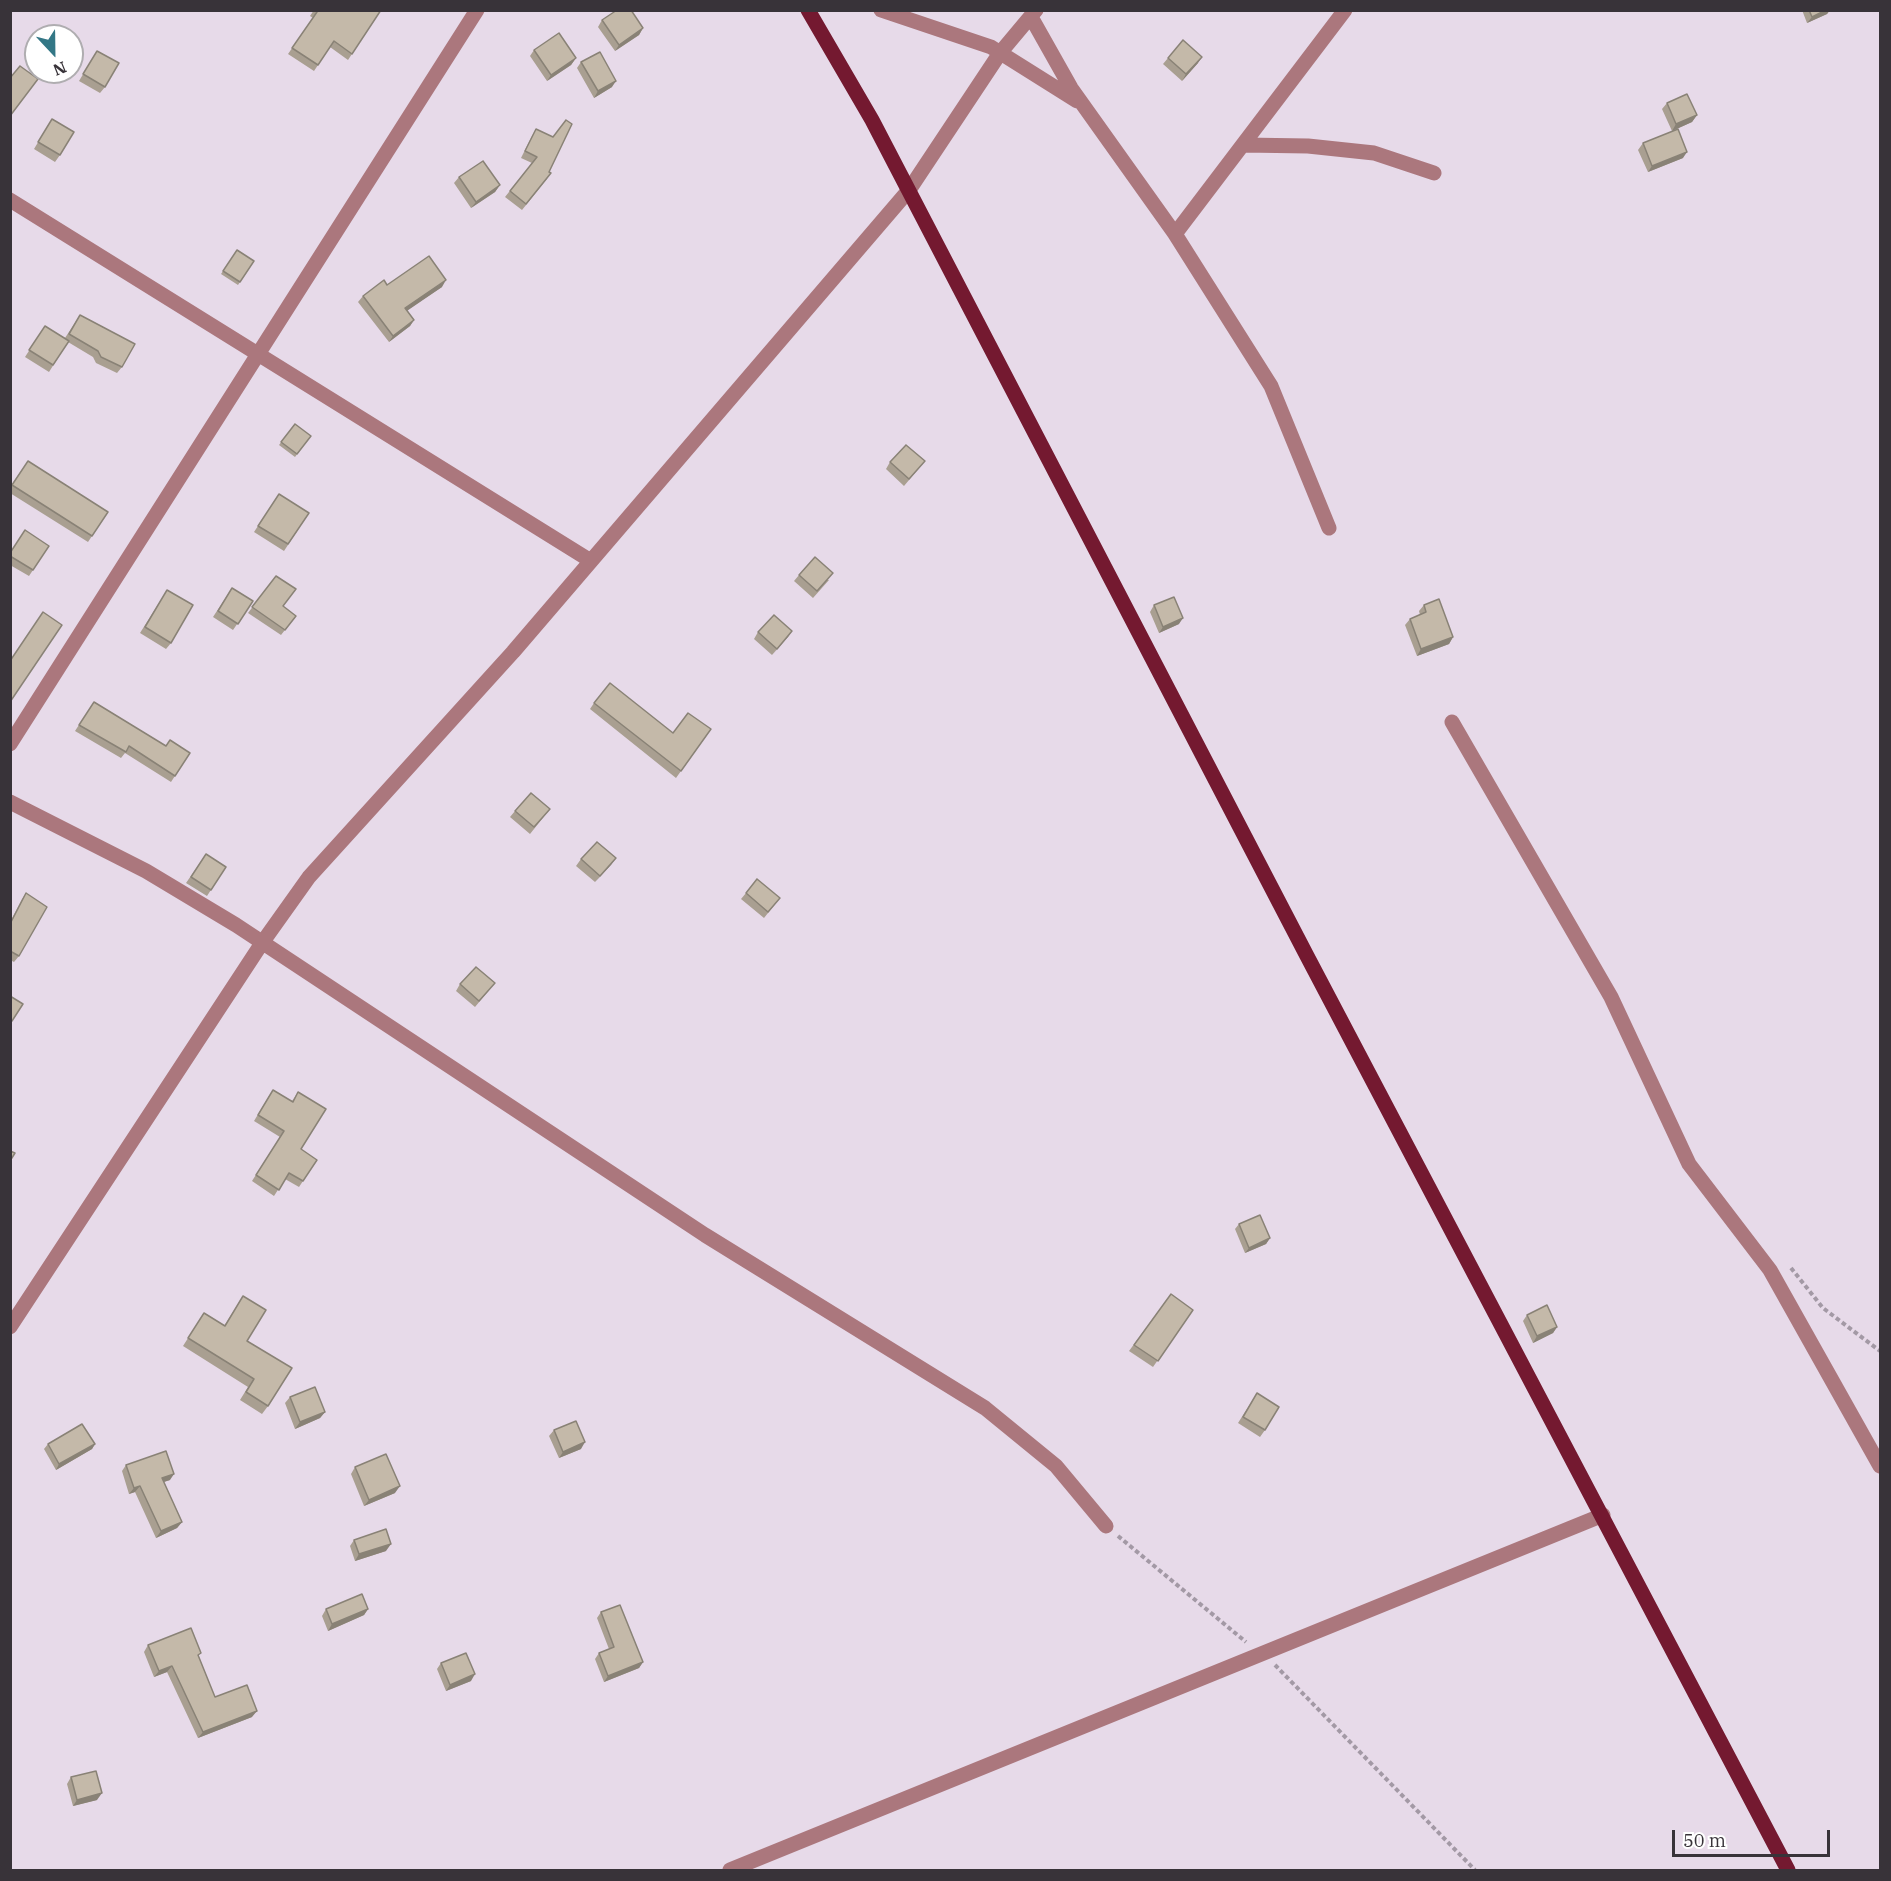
<!DOCTYPE html>
<html>
<head>
<meta charset="utf-8">
<style>
  body { margin:0 }
  #map { position:relative; width:1891px; height:1881px; overflow:hidden; background:#e7dae9; font-family:"IBM Plex Serif",serif }
  canvas { display:block }
  .frame { position:absolute; inset:0; border:12px solid #383339; pointer-events:none }
  .north { position:absolute; left:24px; top:24px; width:60px; height:60px; box-sizing:border-box; background:#fff; border:2px solid #afadb0; border-radius:50%; rotate:158deg; font-size:16px; font-weight:700; line-height:24px; text-align:center; color:#383339 }
  .north::after { content:''; display:block; margin:auto; width:21px; height:27px; background:#337786; clip-path:polygon(50% 0,100% 100%,50% 72%,0 100%) }
  .scale { position:absolute; left:1672px; top:1830px; width:158px; height:27px; box-sizing:border-box; border:3px solid #383339; border-top:0; padding-left:8px; font-size:18px; line-height:21px; white-space:nowrap; color:#383339; -webkit-text-stroke:4px #fff; paint-order:stroke }
</style>
</head>
<body>
<div id="map">
<canvas width="1891" height="1881"></canvas>
<div class="frame"></div>
<div class="north">N</div>
<div class="scale">50 m</div>
</div>
<script>
const c = document.querySelector('canvas').getContext('2d');
c.lineJoin = 'round';
const toPath = rows => new Path2D(rows.map(r => 'M' + r).join(''));
function strokePath(path, color, width, dash) { c.strokeStyle = color; c.lineWidth = width; c.lineCap = dash ? 'butt' : 'round'; c.setLineDash(dash || []); c.stroke(path); }
function paint(path, color) { c.fillStyle = color; c.fill(path, 'evenodd'); }
const path = toPath([
  [1791,1268,1823,1308,1880,1351],
  [1118,1536,1246,1642],
  [1275,1665,1475,1870]
]);
const minor = toPath([
  [881,10,991,47,1077,101],
  [1031,17,1071,88,1175,234,1271,386,1329,528],
  [1244,145,1308,146,1374,153,1434,173],
  [10,200,591,561],
  [1175,234,1345,10],
  [1452,722,1611,997,1689,1164,1770,1270,1880,1466],
  [10,744,477,10],
  [10,802,146,871,236,925,705,1235,985,1408,1056,1466,1106,1526],
  [10,1327,262,943,309,877,513,652,909,190,1000,53,1036,10],
  [730,1870,1603,1515]
]);
const major = toPath([
  [808,10,872,120,1307,956,1788,1870]
]);
const wall = toPath([
  [314,10,381,10,348,60,330,47,314,71,288,54,313,18,310,16],
  [1802,10,1830,10,1827,14,1807,23],
  [602,20,643,28,639,35,615,51,598,27],
  [534,50,576,58,571,65,547,81,530,56],
  [97,51,105,87,100,93,79,81],
  [1168,58,1198,63,1182,81,1163,64],
  [581,62,612,87,594,98,577,68],
  [1667,103,1697,115,1692,122,1672,131,1662,109],
  [52,119,60,155,55,162,34,149],
  [536,129,549,172,547,179,522,210,505,197,532,163,521,158,532,136],
  [1643,143,1683,158,1648,172,1638,150],
  [459,177,500,185,495,192,471,208,454,183],
  [237,250,254,261,238,285,221,274],
  [387,285,442,287,407,310,414,320,410,326,389,342,358,302,363,296],
  [80,315,122,367,117,373,96,363,93,357,68,342,49,372,25,357,45,326,65,338],
  [295,424,311,436,295,457,279,445],
  [28,461,108,512,88,542,10,493,10,487],
  [925,461,904,486,886,469,890,462],
  [279,494,309,513,284,551,254,532],
  [10,552,33,570,29,576,10,565],
  [799,575,829,580,813,598,794,581],
  [276,576,283,607,296,616,281,635,248,613],
  [232,588,253,601,233,630,213,617],
  [167,590,171,643,166,649,140,633],
  [1154,605,1179,624,1159,633,1150,612],
  [1424,605,1453,637,1449,644,1417,656,1405,625,1410,619,1420,615,1419,611],
  [792,631,772,655,754,639,758,632],
  [94,702,166,746,190,753,171,782,125,753,121,758,75,731],
  [594,703,673,733,711,729,676,778,590,709],
  [550,809,530,834,510,817,515,811],
  [206,854,226,867,207,896,186,883],
  [616,858,595,882,576,866,581,859],
  [26,893,19,956,14,962,10,960,10,922,22,899],
  [746,893,780,898,764,918,741,899],
  [460,984,490,989,475,1007,456,991],
  [298,1092,301,1149,317,1160,299,1187,285,1179,274,1196,252,1181,280,1137,254,1121,269,1096,292,1101],
  [1239,1224,1270,1238,1266,1244,1245,1253,1235,1229],
  [1171,1294,1193,1310,1153,1367,1129,1351],
  [243,1296,247,1341,268,1406,262,1414,240,1400,248,1387,183,1346,204,1313,224,1326],
  [1527,1315,1557,1327,1553,1333,1533,1343,1523,1321],
  [1257,1393,1265,1430,1260,1437,1238,1423],
  [290,1397,325,1412,320,1418,295,1429,285,1403],
  [554,1430,581,1449,559,1458,549,1436],
  [48,1444,95,1444,92,1449,56,1470,44,1449],
  [126,1465,170,1480,164,1482,182,1522,177,1528,156,1538,135,1492,129,1494,122,1471],
  [355,1467,395,1493,364,1506,351,1474],
  [354,1540,386,1551,355,1561,350,1546],
  [326,1609,368,1609,364,1615,328,1631,322,1616],
  [601,1612,643,1662,639,1668,604,1682,595,1659,599,1653,609,1649,597,1618],
  [148,1645,199,1657,215,1697,252,1717,198,1738,167,1672,154,1677,144,1652],
  [441,1663,471,1681,446,1691,437,1669],
  [71,1777,97,1800,73,1806,67,1784]
]);
const shadedWall = toPath([
  [1826,10,1830,10,1827,14,1807,23,1812,17],
  [643,28,639,35,615,51,619,45],
  [1202,57,1198,63,1182,81,1186,74],
  [576,58,571,65,547,81,551,75],
  [616,81,612,87,594,98,598,91],
  [1697,115,1692,122,1672,131,1676,124],
  [1687,152,1683,158,1648,172,1652,166],
  [500,185,495,192,471,208,476,202],
  [446,280,442,287,401,315,405,308],
  [414,320,410,326,389,342,393,336],
  [1183,618,1179,624,1159,633,1163,627],
  [792,631,788,637,772,655],
  [1453,637,1449,644,1417,656,1421,649],
  [616,858,611,865,595,882,600,876],
  [1270,1238,1266,1244,1245,1253,1249,1248],
  [1557,1327,1553,1333,1533,1343,1537,1336],
  [325,1412,320,1418,295,1429,300,1422],
  [585,1442,581,1449,559,1458,563,1452],
  [95,1444,92,1449,56,1470,59,1464],
  [174,1474,170,1480,157,1484,162,1478],
  [140,1486,135,1492,129,1494,134,1488],
  [400,1486,395,1493,364,1506,369,1500],
  [182,1522,177,1528,156,1538,161,1531],
  [391,1544,386,1551,355,1561,359,1554],
  [368,1609,364,1615,328,1631,332,1624],
  [643,1662,639,1668,604,1682,608,1676],
  [172,1666,167,1672,154,1677,159,1671],
  [475,1674,471,1681,446,1691,450,1685],
  [257,1711,252,1717,198,1738,203,1732],
  [102,1793,97,1800,73,1806,77,1800]
]);
const building = toPath([
  [381,10,352,54,334,41,318,65,292,48,317,12,314,10,381,10],
  [617,10,631,10,643,28,619,45,602,20,617,10],
  [1809,10,1826,10,1812,17,1809,10],
  [559,33,576,58,551,75,534,50,559,33],
  [1183,40,1202,57,1186,74,1168,58,1183,40],
  [97,51,119,63,105,87,83,74,97,51],
  [600,52,616,81,598,91,581,62,600,52],
  [20,66,38,79,10,116,10,78,20,66],
  [1687,94,1697,115,1676,124,1667,103,1687,94],
  [52,119,74,132,60,155,38,142,52,119],
  [566,120,572,124,549,172,551,173,526,204,510,191,537,157,525,151,536,129,553,137,566,120],
  [1678,129,1687,152,1652,166,1643,143,1678,129],
  [483,161,500,185,476,202,459,177,483,161],
  [237,250,254,261,240,282,223,271,237,250],
  [429,256,446,280,405,308,414,320,393,336,363,296,384,280,387,285,429,256],
  [80,315,135,344,122,367,101,357,98,351,69,334,80,315],
  [45,326,69,341,53,365,29,350,45,326],
  [295,424,311,436,297,454,281,442,295,424],
  [906,445,925,461,909,479,890,462,906,445],
  [28,461,108,512,92,536,12,485,28,461],
  [279,494,309,513,288,544,258,526,279,494],
  [25,530,49,546,33,570,10,556,10,553,25,530],
  [815,557,833,573,817,591,799,575,815,557],
  [276,576,296,589,283,606,296,616,285,630,252,607,276,576],
  [232,588,253,601,238,624,218,611,232,588],
  [167,590,193,605,171,643,145,627,167,590],
  [1174,597,1183,618,1163,627,1154,605,1174,597],
  [1439,599,1453,637,1421,649,1410,619,1426,612,1424,605,1439,599],
  [43,612,62,625,10,702,10,661,43,612],
  [774,615,792,631,777,649,758,632,774,615],
  [610,683,673,733,688,713,711,729,681,771,594,703,610,683],
  [94,702,166,746,170,740,190,753,175,776,129,746,126,752,79,725,94,702],
  [531,793,550,809,534,827,515,811,531,793],
  [597,842,616,858,600,876,581,859,597,842],
  [206,854,226,867,211,890,191,877,206,854],
  [757,879,780,898,768,912,746,893,757,879],
  [26,893,47,907,19,956,10,951,10,924,26,893],
  [476,967,495,983,479,1001,460,984,476,967],
  [10,996,23,1004,12,1021,10,1020,10,996],
  [273,1090,293,1102,298,1092,326,1109,301,1149,317,1160,303,1181,289,1173,279,1190,256,1175,284,1131,258,1115,273,1090],
  [10,1151,15,1153,10,1161,10,1151],
  [1260,1215,1270,1238,1249,1248,1239,1224,1260,1215],
  [1171,1294,1193,1310,1158,1361,1134,1345,1171,1294],
  [243,1296,266,1310,247,1341,292,1368,268,1406,246,1392,254,1379,188,1338,204,1313,225,1326,243,1296],
  [1547,1305,1557,1327,1537,1336,1527,1315,1547,1305],
  [315,1387,325,1412,300,1422,290,1397,315,1387],
  [1257,1393,1279,1407,1265,1430,1243,1417,1257,1393],
  [576,1421,585,1442,563,1452,554,1430,576,1421],
  [82,1424,95,1444,59,1464,48,1444,82,1424],
  [166,1451,174,1474,162,1478,182,1522,161,1531,140,1486,134,1488,126,1465,166,1451],
  [386,1454,400,1486,369,1500,355,1467,386,1454],
  [386,1529,391,1544,359,1554,354,1540,386,1529],
  [362,1594,368,1609,332,1624,326,1609,362,1594],
  [620,1605,643,1662,608,1676,599,1653,614,1647,601,1612,620,1605],
  [191,1628,201,1653,198,1655,215,1697,247,1685,257,1711,203,1732,172,1666,159,1671,148,1645,191,1628],
  [466,1653,475,1674,450,1685,441,1663,466,1653],
  [96,1771,102,1793,77,1800,71,1777,96,1771]
]);
strokePath(path, '#a399a5', 4, [4.5, 3]);
strokePath(minor, '#ab777d', 15);
strokePath(major, '#741930', 15);
paint(wall, '#a99f91');
paint(shadedWall, '#898276');
paint(building, '#c4b9a9');
strokePath(building, '#898276', 1.5);
</script>
</body>
</html>
